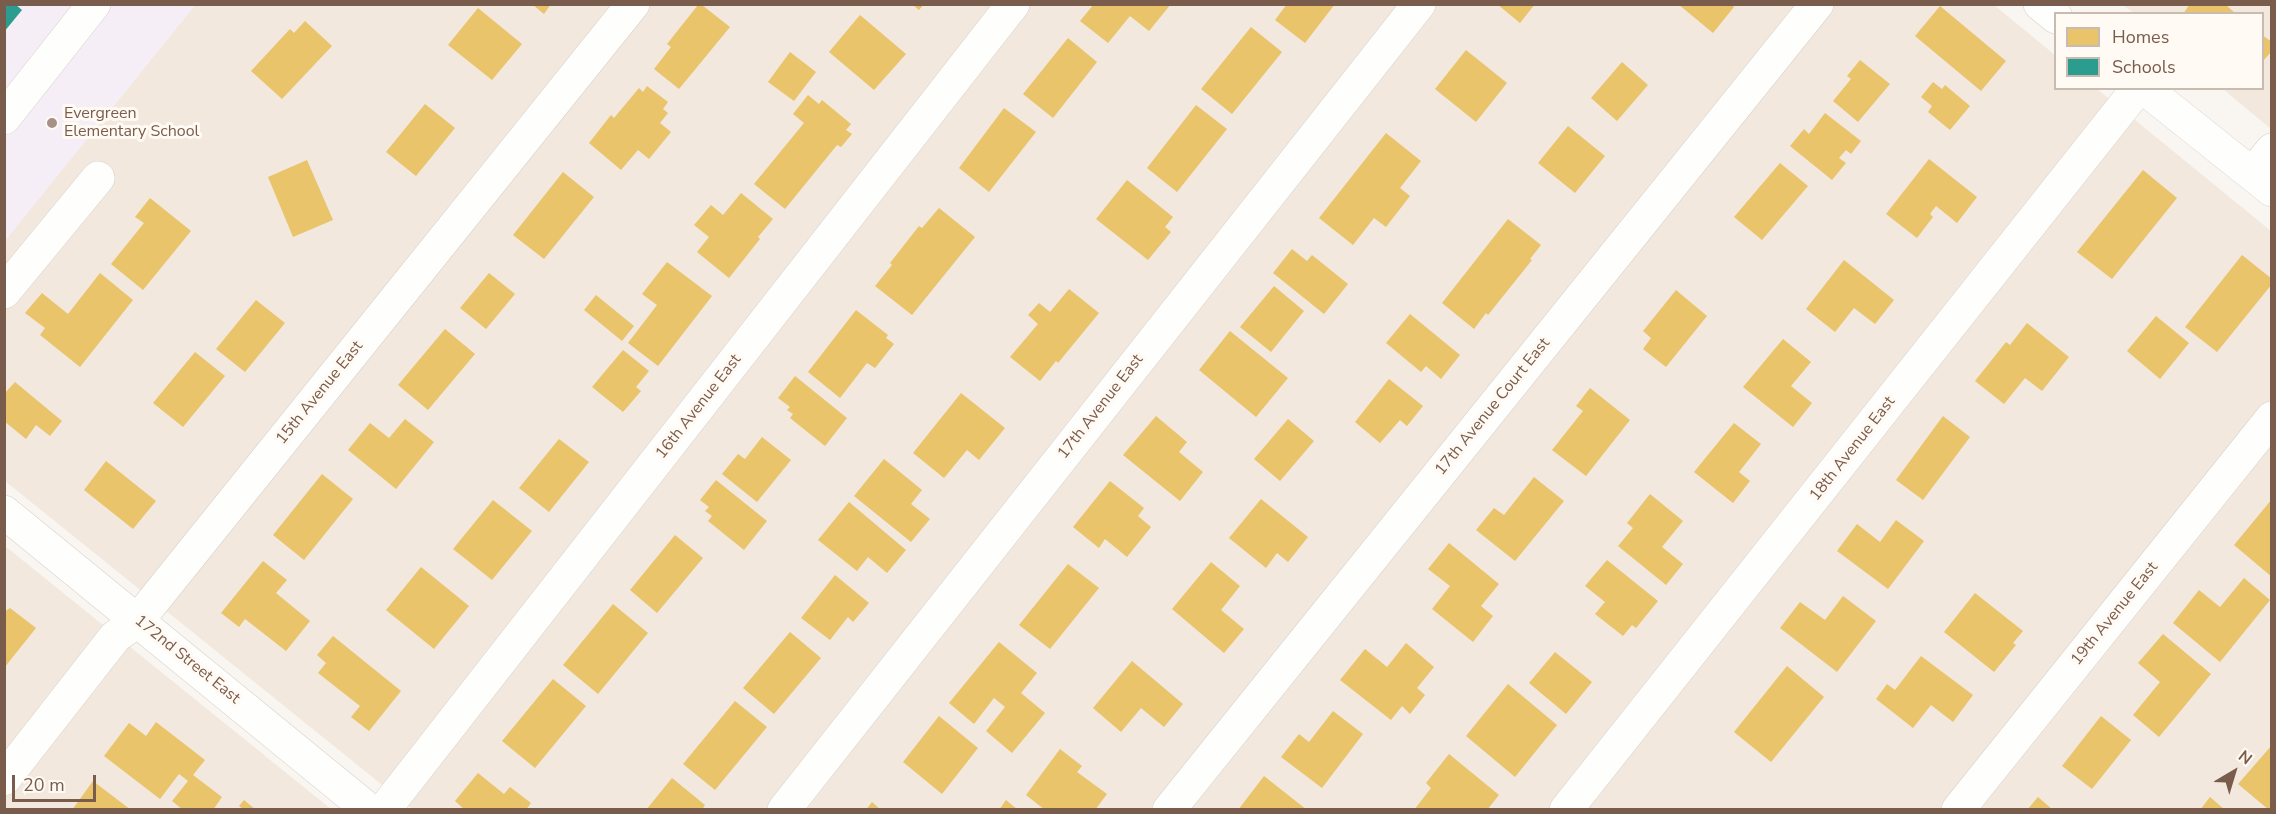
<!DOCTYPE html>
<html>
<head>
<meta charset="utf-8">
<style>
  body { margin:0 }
  #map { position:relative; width:2276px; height:814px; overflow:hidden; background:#f9f5f0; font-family:"Nunito Sans",sans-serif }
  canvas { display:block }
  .frame { position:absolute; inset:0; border:6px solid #7a5c4d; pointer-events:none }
  .legend { position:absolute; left:2054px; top:12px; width:210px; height:78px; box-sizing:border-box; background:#fffaf3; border:2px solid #cabbb1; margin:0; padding:8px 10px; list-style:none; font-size:18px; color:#7a5c4d }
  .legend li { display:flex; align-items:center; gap:12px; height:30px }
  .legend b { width:30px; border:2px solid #cabbb1 }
  .north { position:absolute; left:2204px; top:742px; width:60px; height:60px; -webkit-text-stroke:4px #fffaf3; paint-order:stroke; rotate:38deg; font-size:16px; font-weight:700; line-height:24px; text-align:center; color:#7a5c4d }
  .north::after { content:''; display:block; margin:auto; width:21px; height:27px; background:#7a5c4d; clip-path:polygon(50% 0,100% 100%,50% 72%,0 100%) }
  .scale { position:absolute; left:12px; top:775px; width:84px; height:27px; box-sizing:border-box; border:3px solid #7a5c4d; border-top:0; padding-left:8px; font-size:18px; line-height:21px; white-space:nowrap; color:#7a5c4d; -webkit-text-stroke:4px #fffaf3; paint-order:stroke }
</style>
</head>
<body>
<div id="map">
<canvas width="2276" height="814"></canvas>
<div class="frame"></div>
<ul class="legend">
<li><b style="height:16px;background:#e9c46a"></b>Homes</li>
<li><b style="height:16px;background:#2a9d8f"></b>Schools</li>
</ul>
<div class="north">N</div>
<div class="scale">20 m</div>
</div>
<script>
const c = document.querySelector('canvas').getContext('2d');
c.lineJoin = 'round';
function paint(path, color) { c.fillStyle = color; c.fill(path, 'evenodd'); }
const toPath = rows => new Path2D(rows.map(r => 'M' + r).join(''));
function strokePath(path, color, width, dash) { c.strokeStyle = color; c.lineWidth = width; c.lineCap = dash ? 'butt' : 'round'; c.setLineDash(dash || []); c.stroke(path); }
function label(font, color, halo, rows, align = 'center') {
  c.font = font + ' "Nunito Sans",sans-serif'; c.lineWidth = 6; c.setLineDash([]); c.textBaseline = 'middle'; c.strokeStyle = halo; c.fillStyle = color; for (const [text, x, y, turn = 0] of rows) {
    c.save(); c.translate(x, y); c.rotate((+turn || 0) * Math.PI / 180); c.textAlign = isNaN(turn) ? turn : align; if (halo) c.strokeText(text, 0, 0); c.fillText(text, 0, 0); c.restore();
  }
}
const residential = toPath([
  [195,5,1994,5,2055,55,2056,88,2097,89,2271,231,2271,809,412,809,5,481,4,241],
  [2123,5,2271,5,2271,129,2223,89,2262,88,2262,14,2134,13],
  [5,546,331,809,5,809]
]);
const education = toPath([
  [5,5,195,5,5,241]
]);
const homes = toPath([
  [532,4,551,4,544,14],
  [912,4,924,4,919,10],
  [1094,4,1171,4,1149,31,1130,16,1108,43,1080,21],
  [1287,4,1335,4,1305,43,1275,20],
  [1497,4,1535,4,1520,23],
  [1678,4,1731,4,1734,7,1713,33],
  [2190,4,2225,4,2236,14,2183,14],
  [698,5,702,5,730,27,679,89,654,69,671,47,667,44],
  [1940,6,2006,61,1981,91,1915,36],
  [478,8,522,44,492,80,448,45],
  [860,15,906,54,874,90,829,52],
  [305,21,332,46,282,99,251,71,290,29,294,33],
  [1251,27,1282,52,1232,114,1201,89],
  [2262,35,2272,42,2272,51,2262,62],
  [1068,38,1097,62,1053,118,1023,94],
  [1466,50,1507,83,1476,122,1435,89],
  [790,52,816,72,794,101,768,82],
  [1860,60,1890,84,1858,122,1833,101,1851,79,1847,76],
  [1622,62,1648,85,1617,121,1591,98],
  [1933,82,1942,89,1945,85,1970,106,1950,130,1928,112,1932,106,1921,97],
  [647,86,668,102,663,109,668,113,660,123,671,132,649,159,638,150,621,170,589,143,611,115,614,118,639,88,643,92],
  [808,95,819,104,822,100,851,124,846,130,852,134,841,147,837,145,785,209,754,184,804,123,793,114],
  [425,104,455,128,416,176,386,152],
  [1196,105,1227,129,1177,192,1147,168],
  [1004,108,1036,132,989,192,959,168],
  [1825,113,1861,141,1851,154,1846,150,1839,158,1846,163,1832,180,1790,146,1804,129,1809,134],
  [1568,126,1605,156,1575,193,1538,163],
  [1386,133,1421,161,1400,188,1410,196,1386,227,1374,218,1353,245,1319,218],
  [1929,159,1977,197,1957,223,1936,206,1930,214,1933,217,1917,238,1886,214],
  [307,160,333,220,293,237,268,177],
  [1780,163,1808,186,1762,240,1734,217],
  [2143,170,2177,198,2112,279,2077,252],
  [563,172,594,197,544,259,513,235],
  [1127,180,1173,217,1165,227,1171,232,1148,260,1096,219],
  [741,193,773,219,758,237,760,239,729,278,697,252,709,237,694,225,711,205,723,215],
  [150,198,191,231,143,290,111,264,144,223,135,217],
  [939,208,975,237,912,315,875,286,892,265,890,263,919,226,922,228],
  [1508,219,1541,245,1530,259,1532,260,1488,315,1486,313,1474,329,1442,303],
  [1292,249,1307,261,1312,255,1348,284,1324,314,1273,273],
  [2242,255,2272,279,2272,284,2217,352,2185,327],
  [1844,260,1894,300,1875,324,1854,308,1835,332,1806,309],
  [667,262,712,296,658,366,628,343,657,305,642,294],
  [100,273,133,300,80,367,40,335,45,328,25,313,42,293,68,314],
  [489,273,515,294,486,329,460,308],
  [1274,286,1304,311,1271,352,1240,327],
  [1069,289,1099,313,1058,363,1056,361,1040,381,1010,357,1038,324,1028,315,1039,303,1050,312],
  [1676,290,1707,316,1666,367,1643,349,1651,338,1643,331],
  [596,295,634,326,622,341,584,310],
  [256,300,285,323,245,372,216,349],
  [856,310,888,335,886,338,894,344,875,368,867,363,840,398,808,372],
  [1410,314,1460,355,1441,379,1426,366,1421,372,1386,343],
  [2156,316,2189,343,2160,379,2127,351],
  [2027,323,2069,357,2042,391,2025,378,2004,404,1975,381,2006,342,2010,345],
  [445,329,475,354,428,410,398,385],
  [1230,331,1288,378,1256,417,1199,370],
  [1783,339,1811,362,1791,386,1812,403,1793,427,1743,387],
  [623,350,649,371,636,387,641,391,623,412,592,387],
  [195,352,225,376,183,427,153,403],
  [795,376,847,418,825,446,790,418,793,414,787,410,790,407,778,398],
  [1389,379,1423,406,1407,426,1400,420,1380,443,1355,422],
  [15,382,62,421,50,436,36,425,26,439,4,421,4,394],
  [1590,388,1630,420,1586,476,1552,450,1583,411,1576,406],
  [961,393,1005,428,979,460,967,450,944,478,913,453],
  [1156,416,1187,442,1179,452,1203,472,1180,501,1123,455],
  [1943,416,1970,437,1923,500,1896,480],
  [405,419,434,442,396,489,348,450,370,423,389,438],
  [1288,419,1314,441,1280,481,1254,459],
  [1734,423,1761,444,1739,472,1750,481,1733,503,1694,472],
  [762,437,791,460,757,502,722,474,738,454,745,459],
  [559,439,589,462,549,512,519,488],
  [884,459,922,490,911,504,930,519,911,542,854,496],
  [106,461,156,501,133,529,84,490],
  [322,474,353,499,304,560,273,535],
  [1534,477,1564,501,1515,561,1476,530,1494,508,1504,515],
  [716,480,767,521,744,550,708,521,712,516,705,511,709,507,700,500],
  [1110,481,1144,508,1138,516,1151,527,1127,557,1105,539,1099,548,1073,527],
  [1650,494,1683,521,1662,547,1683,564,1666,585,1618,546,1633,528,1627,523],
  [1261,499,1308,537,1288,562,1277,553,1266,568,1229,538],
  [2272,499,2272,577,2234,545],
  [493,500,532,531,492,580,453,549],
  [849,502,906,550,887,573,868,557,857,571,818,540],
  [1896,520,1924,541,1888,589,1837,551,1857,524,1880,542],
  [675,535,703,558,657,613,630,590],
  [1449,543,1499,584,1481,606,1493,616,1473,642,1432,609,1450,586,1428,569],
  [1607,560,1658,601,1636,628,1632,625,1623,636,1595,614,1605,602,1585,586],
  [263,561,287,580,276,593,310,621,286,651,245,619,239,627,221,613],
  [1211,562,1240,586,1221,610,1244,629,1224,653,1172,609],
  [1068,564,1099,588,1050,649,1019,625],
  [421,567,469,606,434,649,386,610],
  [835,575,869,603,853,622,848,617,830,640,801,618],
  [2244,578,2270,600,2220,662,2173,623,2199,590,2220,607],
  [1975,593,2023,631,2013,643,2016,645,1994,672,1944,632],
  [1843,596,1876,621,1837,672,1780,628,1800,602,1825,620],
  [613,604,648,633,598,694,563,665],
  [10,608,36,628,4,668,4,612],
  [790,632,821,658,774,714,743,688],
  [2163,634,2211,674,2159,737,2133,715,2160,682,2138,663],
  [333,636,401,691,369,731,351,717,360,706,318,673,326,663,317,655],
  [999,642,1037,673,1021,693,1045,713,1012,753,986,731,1005,707,994,698,974,724,949,703],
  [1406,643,1434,667,1417,688,1425,695,1410,714,1402,706,1391,720,1340,680,1365,649,1387,667],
  [1555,652,1592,682,1566,714,1529,683],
  [1921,656,1973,695,1953,722,1931,705,1913,728,1876,699,1887,684,1895,690],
  [1132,661,1183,704,1164,727,1141,708,1121,732,1093,708],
  [1787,666,1824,697,1771,762,1734,732],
  [553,679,586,706,535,768,502,741],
  [1508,684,1557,725,1515,777,1466,736],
  [735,701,767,727,715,790,683,764],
  [1333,711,1363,734,1322,788,1281,757,1299,734,1309,742],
  [939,716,978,748,942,794,903,762],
  [2101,716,2131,740,2092,789,2062,766],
  [156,722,205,760,193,775,222,797,213,810,183,810,172,801,188,781,179,774,160,799,104,756,129,723,146,736],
  [2272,745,2272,810,2269,810,2238,784],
  [1060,749,1082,766,1077,772,1107,794,1095,810,1045,810,1026,795],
  [1449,754,1499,795,1487,810,1414,810,1431,788,1426,783],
  [478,773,504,794,510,787,531,803,526,810,465,810,455,801],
  [1264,776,1307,810,1238,810],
  [672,778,705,805,702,810,646,810],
  [93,781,131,810,72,810],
  [2038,797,2053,810,2027,810],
  [2210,797,2225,810,2200,810],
  [244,800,256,810,244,810,239,806],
  [1006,800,1018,810,999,810],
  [872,802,881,810,866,810]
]);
const schools = toPath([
  [4,4,15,4,22,10,4,32]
]);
const minor = toPath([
  [2040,4,2056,17],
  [2144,88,2272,190],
  [4,118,94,4],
  [2252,174,2272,150],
  [4,292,98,178],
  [4,512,369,810],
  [4,779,115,637,138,620,633,4],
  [384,810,1013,4],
  [784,810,1419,4],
  [1169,810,1817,4],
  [1566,810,2138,88],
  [1958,810,2272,418]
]);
const markers = [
  [52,123,6,"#a69286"]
];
const poiNames = [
  ["Evergreen",64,114],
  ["Elementary School",64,132]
];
const streetNames = [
  ["15th Avenue East",320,393,-51],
  ["16th Avenue East",699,407,-52],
  ["17th Avenue East",1101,407,-52],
  ["17th Avenue Court East",1493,407,-51],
  ["18th Avenue East",1853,449,-52],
  ["19th Avenue East",2115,614,-51],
  ["172nd Street East",187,660,39]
];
paint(residential, '#f2e8de');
paint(education, '#f6eef6');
paint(homes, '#e9c46a');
paint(schools, '#2a9d8f');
strokePath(minor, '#d7d1cb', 34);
strokePath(minor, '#fefefd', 33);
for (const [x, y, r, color] of markers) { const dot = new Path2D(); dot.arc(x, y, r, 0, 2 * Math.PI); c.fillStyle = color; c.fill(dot); strokePath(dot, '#fffaf3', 2); }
label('16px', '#7a5c4d', '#fffaf3', poiNames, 'left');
label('16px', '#7a5c4d', '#fffaf3', streetNames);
</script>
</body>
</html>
